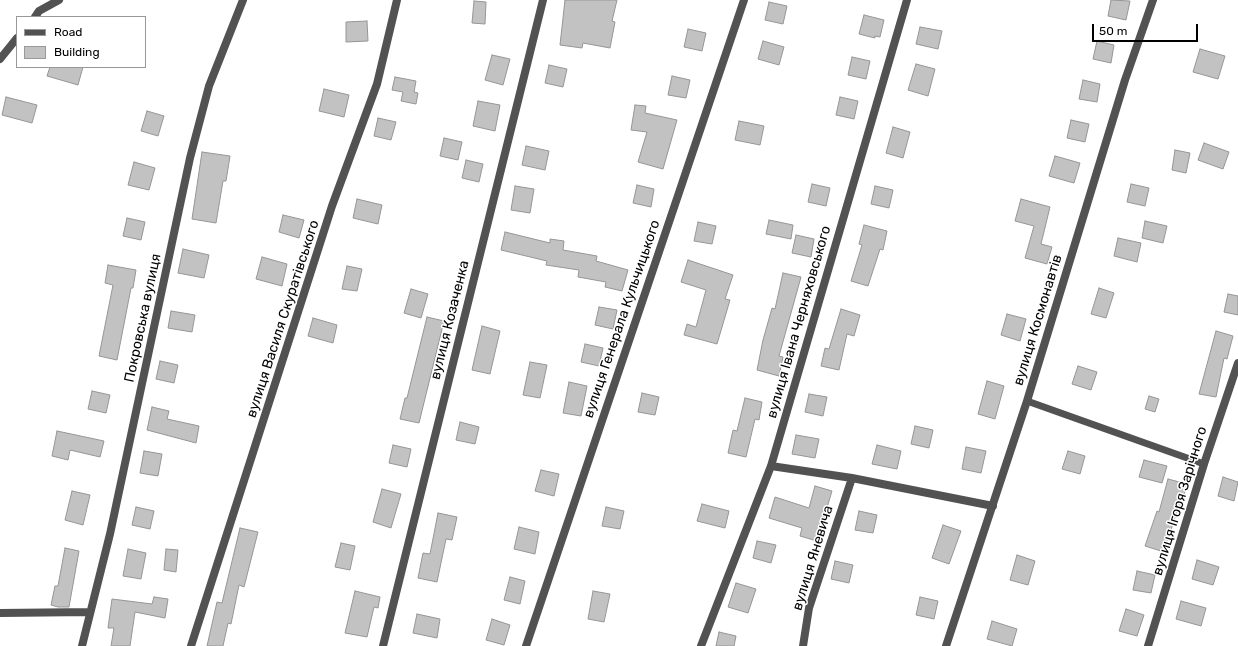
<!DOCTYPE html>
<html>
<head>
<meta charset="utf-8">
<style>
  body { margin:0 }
  #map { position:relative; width:1238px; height:646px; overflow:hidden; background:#fff; font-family:Rubik,sans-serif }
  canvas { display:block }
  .legend { position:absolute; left:16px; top:16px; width:130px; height:52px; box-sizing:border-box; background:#fff; border:1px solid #999; margin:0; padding:5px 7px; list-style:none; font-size:12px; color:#000 }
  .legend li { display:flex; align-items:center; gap:8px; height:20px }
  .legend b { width:20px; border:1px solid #999 }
  .scale { position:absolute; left:1092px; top:24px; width:106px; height:18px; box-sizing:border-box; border:2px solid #000; border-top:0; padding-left:5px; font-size:12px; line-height:14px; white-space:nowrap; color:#000; -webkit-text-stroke:3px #fff; paint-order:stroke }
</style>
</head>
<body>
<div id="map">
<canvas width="1238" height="646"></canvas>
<ul class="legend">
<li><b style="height:5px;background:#525252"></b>Road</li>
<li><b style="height:11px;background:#c2c2c2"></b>Building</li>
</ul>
<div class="scale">50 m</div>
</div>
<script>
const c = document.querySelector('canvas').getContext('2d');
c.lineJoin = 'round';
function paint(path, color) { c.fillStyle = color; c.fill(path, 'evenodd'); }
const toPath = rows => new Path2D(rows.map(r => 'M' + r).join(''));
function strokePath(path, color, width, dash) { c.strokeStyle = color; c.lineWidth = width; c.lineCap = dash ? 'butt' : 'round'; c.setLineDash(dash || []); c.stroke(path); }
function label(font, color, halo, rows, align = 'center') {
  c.font = font + ' Rubik,sans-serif'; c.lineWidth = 3; c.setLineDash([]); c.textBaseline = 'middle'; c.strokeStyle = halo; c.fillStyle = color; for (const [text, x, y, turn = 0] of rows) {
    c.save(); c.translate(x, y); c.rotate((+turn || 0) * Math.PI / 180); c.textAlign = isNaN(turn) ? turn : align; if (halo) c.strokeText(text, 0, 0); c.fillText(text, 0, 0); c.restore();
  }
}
const building = toPath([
  [565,0,617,0,612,21,615,22,610,48,583,43,582,48,560,45,565,0],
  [1111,0,1130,1,1126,20,1108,16,1111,0],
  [474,1,486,2,485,24,472,23,474,1],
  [769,2,787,6,783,24,765,20,769,2],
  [864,15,884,20,880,37,875,36,875,38,859,34,864,15],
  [367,21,368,41,346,42,346,22,367,21],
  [920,27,942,31,938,49,916,44,920,27],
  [688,29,706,33,702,51,684,47,688,29],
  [763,41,784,47,779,65,758,59,763,41],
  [1097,41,1114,45,1111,63,1093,59,1097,41],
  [1200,49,1225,56,1218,79,1193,72,1200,49],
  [492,55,510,59,503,85,485,80,492,55],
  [852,57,870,61,866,79,848,75,852,57],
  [916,64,935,69,928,96,908,90,916,64],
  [549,65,567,69,563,87,545,83,549,65],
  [50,67,83,67,78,85,47,76,50,67],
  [672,76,690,80,686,98,668,95,672,76],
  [395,77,416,81,414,92,418,93,416,104,401,101,403,92,392,90,395,77],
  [1083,80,1100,84,1097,102,1079,99,1083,80],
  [324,89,349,95,344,117,319,111,324,89],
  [6,97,37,105,32,123,2,115,6,97],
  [840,97,858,101,854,119,836,115,840,97],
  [478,101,500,105,495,131,473,126,478,101],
  [635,105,646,106,645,113,677,120,663,169,638,162,647,132,631,130,635,105],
  [147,111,164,116,158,136,141,131,147,111],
  [378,118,396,122,391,140,374,136,378,118],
  [1071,120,1089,124,1085,142,1067,138,1071,120],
  [739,121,764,126,760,145,735,140,739,121],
  [893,127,910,132,903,158,886,153,893,127],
  [444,138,462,142,458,160,440,156,444,138],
  [1204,143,1229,152,1223,169,1198,160,1204,143],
  [526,146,549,151,545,170,522,165,526,146],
  [1175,150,1190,153,1186,173,1172,170,1175,150],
  [202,152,230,156,226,181,223,181,216,223,192,219,202,152],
  [1055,156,1080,163,1074,183,1049,176,1055,156],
  [466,160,483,164,479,182,462,178,466,160],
  [134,162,155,168,149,190,128,185,134,162],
  [812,184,830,188,826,206,808,202,812,184],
  [1131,184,1149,188,1145,206,1127,202,1131,184],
  [637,185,654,189,651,207,633,203,637,185],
  [515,186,534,189,530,213,511,210,515,186],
  [875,186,893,190,889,208,871,204,875,186],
  [357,199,382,205,378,224,353,218,357,199],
  [1021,199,1050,207,1041,244,1052,247,1047,264,1025,258,1034,226,1015,221,1021,199],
  [283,215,304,220,299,238,279,232,283,215],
  [127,218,145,222,141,240,123,236,127,218],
  [769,220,793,225,791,239,766,234,769,220],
  [1145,221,1167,226,1163,243,1142,238,1145,221],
  [698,222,716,226,712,244,694,241,698,222],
  [864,225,887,231,883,250,880,249,868,286,851,281,862,245,859,244,864,225],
  [505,232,550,243,550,239,564,241,563,250,597,256,596,261,628,270,622,291,605,287,606,282,578,277,579,270,546,265,547,261,501,250,505,232],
  [796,235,814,239,811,257,792,253,796,235],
  [1118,238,1141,243,1137,262,1114,256,1118,238],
  [183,249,209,255,204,278,178,273,183,249],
  [262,257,287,264,282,286,256,279,262,257],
  [688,260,733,275,725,299,730,300,717,344,684,335,687,324,696,327,706,290,681,282,688,260],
  [108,265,136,270,133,288,131,288,117,360,99,356,113,285,105,283,108,265],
  [347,266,362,269,357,291,342,289,347,266],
  [783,273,801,277,779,356,783,357,779,376,757,370,763,340,772,308,775,309,783,273],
  [1099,288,1114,293,1106,318,1091,314,1099,288],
  [411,289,428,294,421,318,404,313,411,289],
  [1228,294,1238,296,1238,315,1224,312,1228,294],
  [599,307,617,310,613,329,595,325,599,307],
  [841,309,860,315,854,336,847,334,839,370,821,366,825,348,829,349,841,309],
  [171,311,195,315,192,332,168,328,171,311],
  [1007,314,1026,319,1020,341,1001,335,1007,314],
  [427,317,444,321,419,423,400,419,405,398,407,398,427,317],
  [313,318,337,325,333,343,308,336,313,318],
  [482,326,500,331,490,374,472,370,482,326],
  [1216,331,1233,336,1227,359,1224,358,1216,397,1199,394,1216,331],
  [585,344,603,348,599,366,581,362,585,344],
  [160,361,178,365,174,383,156,379,160,361],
  [530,362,547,365,540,398,523,395,530,362],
  [1078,366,1097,372,1091,390,1072,384,1078,366],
  [987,381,1004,386,995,419,978,414,987,381],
  [569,382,587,386,581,416,563,413,569,382],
  [92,391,110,395,106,413,88,409,92,391],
  [642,393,659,397,655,415,638,412,642,393],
  [809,394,827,397,823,416,805,412,809,394],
  [1149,396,1159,399,1155,412,1145,409,1149,396],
  [745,398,762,402,759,420,755,419,746,457,728,453,733,430,737,431,745,398],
  [152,407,169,411,167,419,199,426,196,443,147,430,152,407],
  [460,422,479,427,475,444,456,440,460,422],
  [915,426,933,430,929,448,911,444,915,426],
  [57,431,104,441,100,457,70,450,68,460,52,456,57,431],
  [796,435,819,439,815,458,792,454,796,435],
  [393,445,411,449,407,467,389,463,393,445],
  [877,445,901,451,897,469,872,464,877,445],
  [966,447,986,451,981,473,962,469,966,447],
  [144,451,162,454,158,476,140,473,144,451],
  [1068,451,1085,456,1080,474,1062,469,1068,451],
  [1144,460,1167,466,1162,483,1139,477,1144,460],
  [541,470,559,474,554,496,535,491,541,470],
  [1223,477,1238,482,1234,501,1218,496,1223,477],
  [1168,479,1187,484,1181,506,1179,505,1164,552,1145,546,1157,511,1159,512,1168,479],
  [815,486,832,491,817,541,800,536,802,528,769,518,775,497,809,508,815,486],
  [382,489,401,494,391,528,373,522,382,489],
  [72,491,90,495,83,525,65,520,72,491],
  [702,504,729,511,725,528,697,521,702,504],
  [136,507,154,511,150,529,132,525,136,507],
  [606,507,624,511,620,529,602,526,606,507],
  [859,511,877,515,873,533,855,530,859,511],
  [438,513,457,517,452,540,446,539,437,582,418,578,423,553,430,554,438,513],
  [943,525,961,531,949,564,932,558,943,525],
  [519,527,539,532,535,554,514,549,519,527],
  [240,528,258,532,244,587,239,585,231,624,228,623,223,646,207,646,217,602,222,603,240,528],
  [757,541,776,545,771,563,753,558,757,541],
  [341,543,355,546,350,570,335,567,341,543],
  [65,548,79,551,69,607,58,607,51,605,55,586,58,586,65,548],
  [128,549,146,553,141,579,123,576,128,549],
  [166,549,178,550,176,572,164,570,166,549],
  [1017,555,1035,561,1028,585,1010,580,1017,555],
  [1197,560,1219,567,1213,585,1192,579,1197,560],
  [835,561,853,565,849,583,831,579,835,561],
  [1137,571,1155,575,1151,593,1133,590,1137,571],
  [510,577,525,581,520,604,504,600,510,577],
  [736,583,756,589,748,613,728,607,736,583],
  [355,591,380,597,378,608,374,607,367,637,345,633,355,591],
  [593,591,610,594,604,622,588,619,593,591],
  [154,597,168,599,165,618,135,612,130,646,111,646,114,628,108,628,112,599,152,604,154,597],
  [920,597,938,601,934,619,916,615,920,597],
  [1181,601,1206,608,1201,626,1176,619,1181,601],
  [1126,609,1144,615,1137,636,1119,631,1126,609],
  [417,614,440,619,437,638,413,633,417,614],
  [492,619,510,625,504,645,486,640,492,619],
  [992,621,1017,629,1012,646,987,639,992,621],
  [719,632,736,636,734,646,716,646,719,632]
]);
const service = toPath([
  [1027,401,1204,464]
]);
const minor = toPath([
  [771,466,852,478,993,506],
  [0,613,90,612],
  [82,646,110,534,190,158,209,86,243,0],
  [191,646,332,206,377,84,397,0],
  [383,646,543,0],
  [701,646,771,466,907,0],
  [803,646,809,608,852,478],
  [946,646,1027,401,1125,80,1153,0],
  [1148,646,1204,464,1238,363]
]);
const tertiary = toPath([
  [35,17,39,11,59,0],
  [0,59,17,38],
  [526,646,744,0]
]);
const streetNames = [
  ["Покровська вулиця",143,318,-78],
  ["вулиця Василя Скуратівського",283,319,-72],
  ["вулиця Генерала Кульчицького",622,319,-71],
  ["вулиця Козаченка",450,320,-76],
  ["вулиця Космонавтів",1038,320,-73],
  ["вулиця Івана Черняховського",799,322,-74],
  ["вулиця Ігоря Зарічного",1180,501,-73],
  ["вулиця Яневича",813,558,-73]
];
paint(building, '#c2c2c2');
strokePath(building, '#969696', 1);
strokePath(service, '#525252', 7);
strokePath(minor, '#525252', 8);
strokePath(tertiary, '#525252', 8);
label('14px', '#000', '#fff', streetNames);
</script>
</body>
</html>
